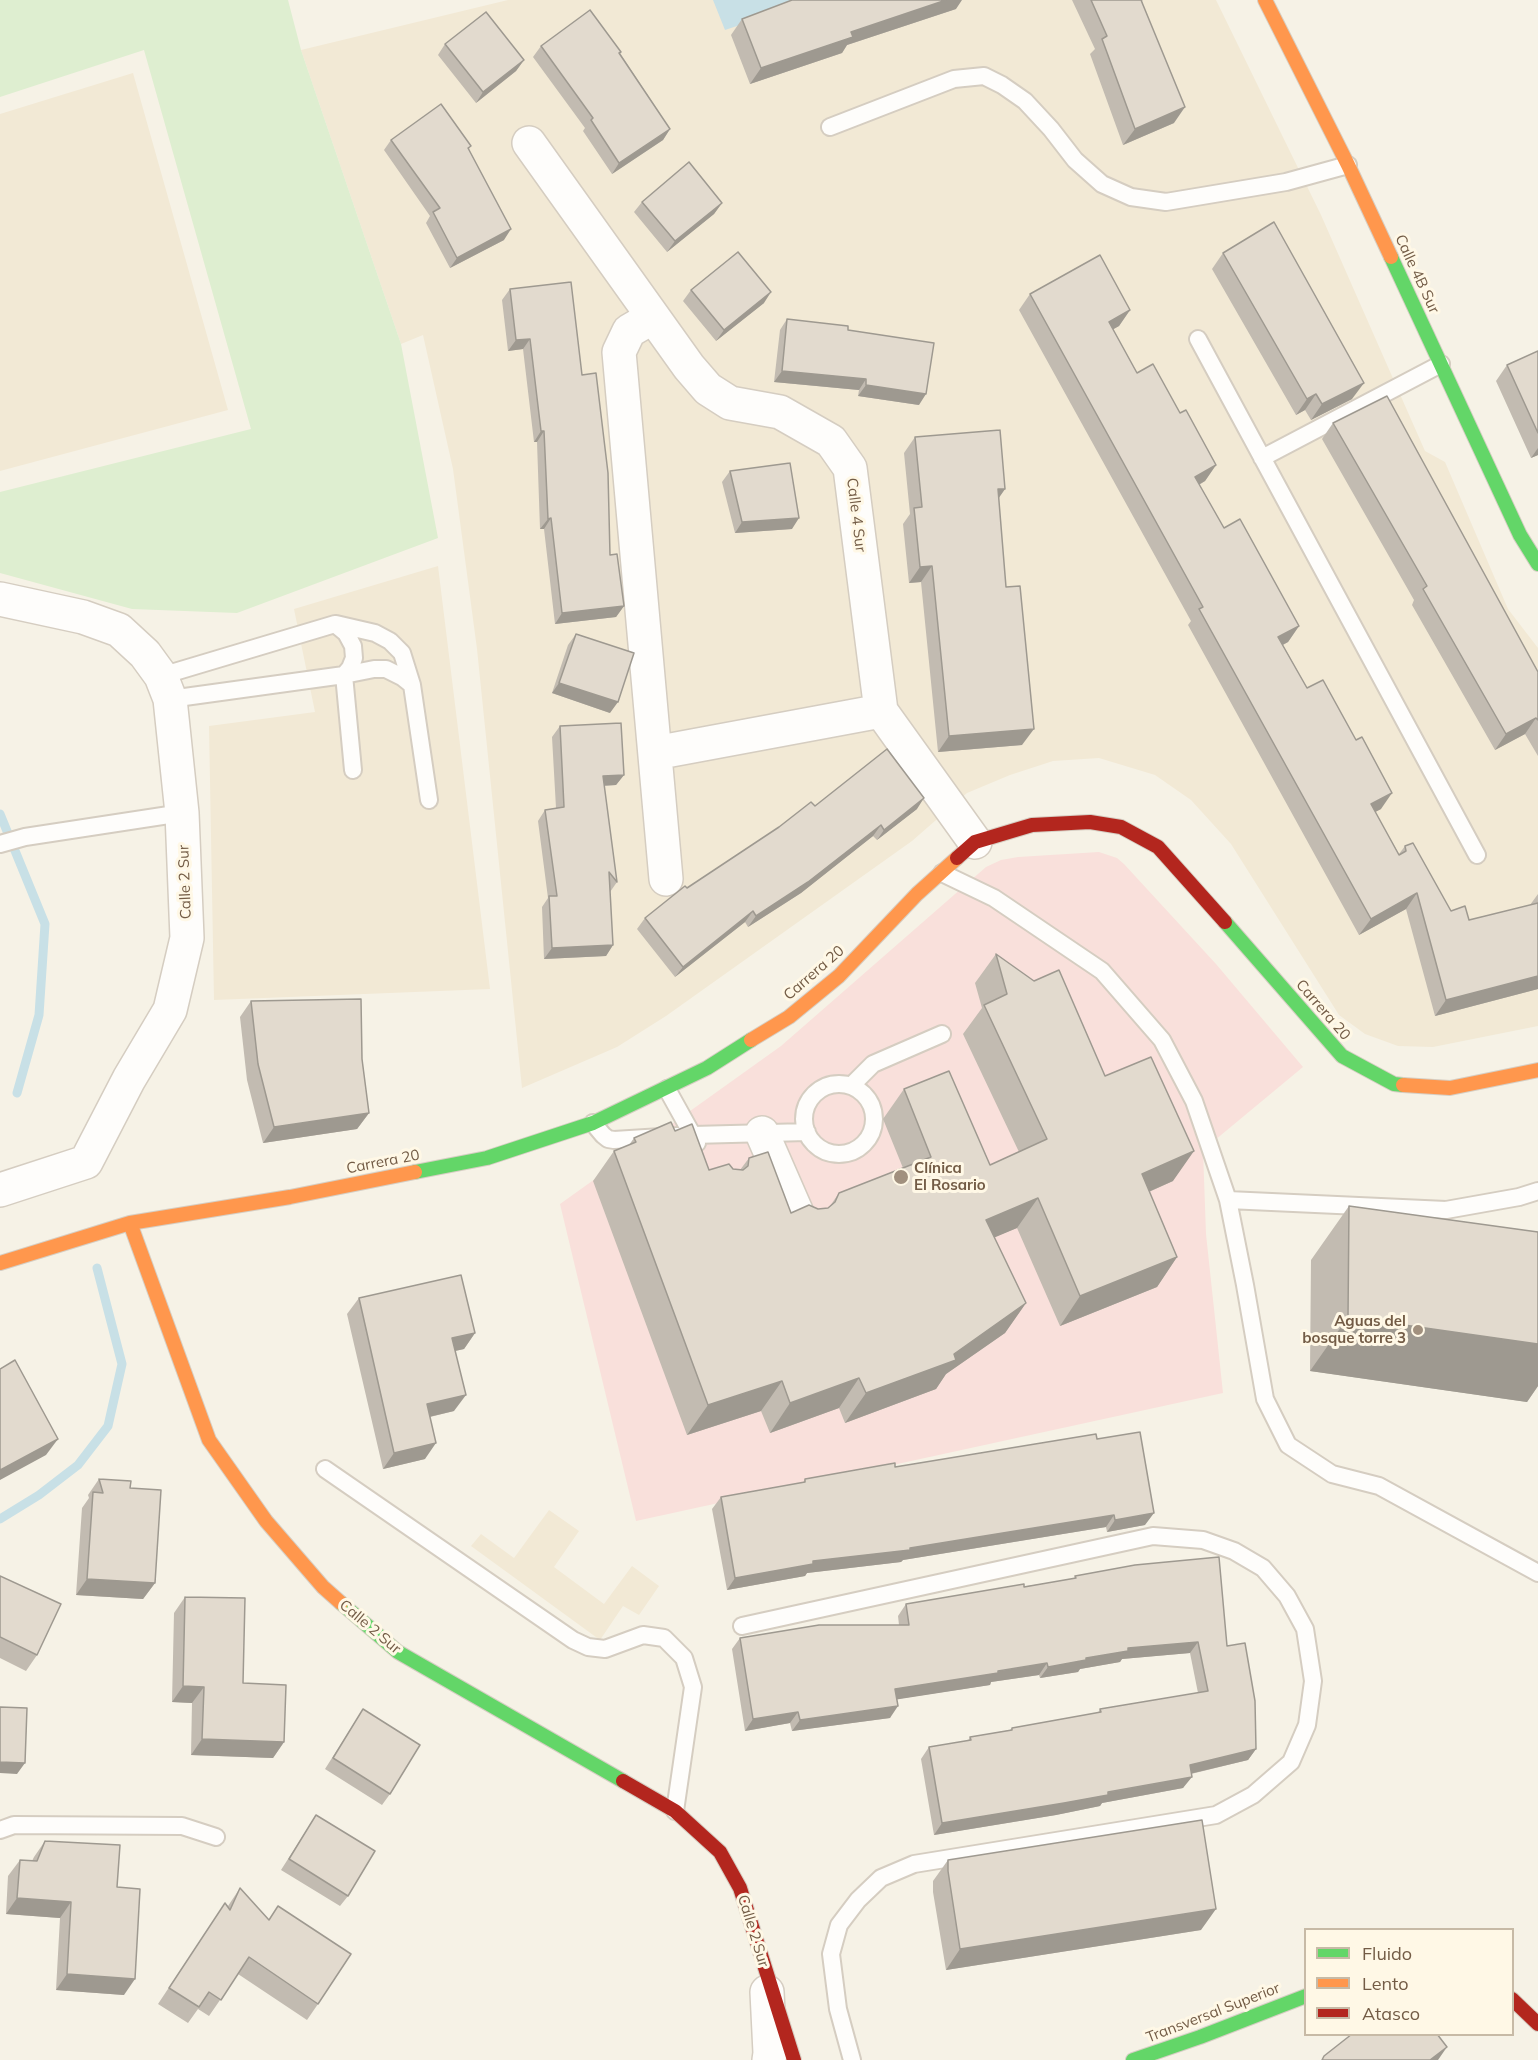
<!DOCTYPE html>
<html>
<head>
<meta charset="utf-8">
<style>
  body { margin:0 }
  #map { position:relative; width:1538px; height:2060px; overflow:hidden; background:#f6f2e6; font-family:Mulish,sans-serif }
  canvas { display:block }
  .legend { position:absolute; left:1304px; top:1928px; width:210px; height:108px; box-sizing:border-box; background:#fff8e6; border:2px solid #c7baa6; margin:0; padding:8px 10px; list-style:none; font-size:18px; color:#735c46 }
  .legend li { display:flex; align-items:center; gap:12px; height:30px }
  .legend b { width:30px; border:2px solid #c7baa6 }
</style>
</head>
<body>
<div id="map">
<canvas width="1538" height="2060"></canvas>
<ul class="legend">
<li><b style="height:8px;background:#63d668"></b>Fluido</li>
<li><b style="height:8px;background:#ff974d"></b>Lento</li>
<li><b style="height:8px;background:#b3261e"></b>Atasco</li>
</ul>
</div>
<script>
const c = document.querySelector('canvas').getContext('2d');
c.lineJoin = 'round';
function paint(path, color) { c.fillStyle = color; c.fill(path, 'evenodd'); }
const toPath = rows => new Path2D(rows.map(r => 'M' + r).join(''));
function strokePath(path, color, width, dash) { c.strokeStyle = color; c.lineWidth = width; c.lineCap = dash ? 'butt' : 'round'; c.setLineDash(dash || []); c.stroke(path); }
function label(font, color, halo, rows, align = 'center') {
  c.font = font + ' Mulish,sans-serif'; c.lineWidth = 6; c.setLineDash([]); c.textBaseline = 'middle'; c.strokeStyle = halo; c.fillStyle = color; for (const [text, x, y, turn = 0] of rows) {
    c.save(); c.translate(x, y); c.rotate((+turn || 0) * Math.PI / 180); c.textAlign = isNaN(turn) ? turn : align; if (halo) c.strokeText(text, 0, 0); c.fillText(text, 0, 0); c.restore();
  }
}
const residential = toPath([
  [508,0,1216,0,1321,215,1425,451,1445,462,1508,609,1538,648,1538,1026,1433,1047,1398,1046,1365,1034,1339,1015,1231,844,1191,800,1155,775,1099,758,1053,761,1010,775,967,793,912,841,666,1016,617,1047,522,1088,477,649,453,469,423,335,401,344,301,50],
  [133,73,228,410,0,471,0,114],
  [438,566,490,989,214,1000,209,726,315,712,294,609],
  [549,1510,579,1531,554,1567,604,1604,632,1566,659,1586,639,1615,623,1606,600,1640,471,1546,481,1534,514,1558]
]);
const medical = toPath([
  [1099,852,1117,858,1124,864,1216,964,1303,1067,1203,1150,1206,1234,1223,1393,636,1521,560,1204,781,1046,986,867,1001,860,1018,857]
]);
const green = toPath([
  [0,0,288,0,301,50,401,344,438,538,237,613,132,609,0,573,0,492,251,429,144,50,0,97]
]);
const water = toPath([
  [713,0,815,0,725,30]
]);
const stream = toPath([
  [0,814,45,924,39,1015,17,1093],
  [0,1519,39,1495,78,1465,108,1426,122,1364,97,1268]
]);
const lane = toPath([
  [830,127,954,79,984,76,1002,85,1025,101,1051,129,1075,160,1102,184,1131,197,1166,202,1286,182,1348,165],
  [1198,339,1477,855],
  [1262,458,1441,364],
  [336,624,375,633,390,641,402,653,412,685,429,800],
  [161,676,335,624,346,633,353,646,354,658,350,668,344,675,170,699],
  [353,770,344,675,374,669,386,669,402,677,412,685],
  [0,844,25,837,182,813],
  [942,873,994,898,1102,971,1162,1040,1194,1101,1228,1200,1245,1285,1265,1399,1288,1445,1332,1474,1379,1486,1538,1573],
  '804 1119a35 35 0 1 1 70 0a35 35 0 1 1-70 0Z',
  [851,1086,873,1064,942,1034],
  [667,1089,697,1143],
  [593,1123,603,1135,608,1139,614,1140,693,1135,807,1132],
  [1228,1200,1446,1210,1519,1197,1538,1191],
  [325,1469,573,1640,588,1647,605,1649,643,1635,664,1638,684,1658,693,1687,675,1811],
  [742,1626,1153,1536,1203,1540,1234,1551,1263,1568,1287,1596,1305,1629,1313,1681,1307,1725,1291,1762,1253,1795,1216,1815,914,1864,881,1878,858,1900,839,1925,831,1954,838,2009,852,2060],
  [0,1830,14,1825,182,1826,216,1837]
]);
const street = toPath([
  [529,143,689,367,708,389,730,403,780,412,831,441,850,468,881,711,975,842],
  [653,317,629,331,619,352,666,879],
  [0,599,83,617,119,630,145,654,161,676,170,699,182,813,187,938,170,1010,129,1079,86,1162,0,1190],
  [655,753,881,711],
  [762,1133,800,1220],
  [767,1992,770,2053,769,2060]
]);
const fast = toPath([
  [1391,257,1520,535,1538,564],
  [1225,922,1342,1056,1394,1084,1403,1085],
  [415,1172,487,1158,593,1123,707,1068,751,1040],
  [341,1603,398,1652,623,1781],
  [1133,2060,1200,2037,1306,1996]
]);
const slow = toPath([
  [1265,0,1348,165,1391,257],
  [751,1040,789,1017,839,976,917,894,957,858],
  [1403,1085,1450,1088,1538,1070],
  [130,1223,209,1440,266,1521,323,1587,341,1603],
  [0,1263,130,1223,290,1197,415,1172]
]);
const jam = toPath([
  [957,858,975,842,1032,825,1090,822,1121,827,1158,847,1225,922],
  [623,1781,675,1811,720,1852,740,1888,794,2060],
  [1512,1999,1538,2024]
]);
const wall = toPath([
  [1072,0,1143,0,1142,1,1174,123,1123,145,1090,54,1095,49],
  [956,9,847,45,842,53,750,84,731,35,742,19],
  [445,44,524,60,516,71,476,103,438,55],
  [541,46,620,53,670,129,663,140,612,174,583,131,585,128,533,57],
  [391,140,471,146,469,149,504,240,450,268,426,223,430,216,384,150],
  [642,202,722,203,714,214,667,252,634,212],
  [1223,253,1352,399,1311,420,1305,410,1296,415,1212,269],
  [510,289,582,375,610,555,624,606,616,617,555,624,544,529,540,529,537,442,534,442,523,349,508,351,502,300],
  [691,290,764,303,716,341,683,301],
  [1030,294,1130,310,1119,326,1113,329,1137,373,1180,413,1216,465,1205,481,1199,485,1224,528,1299,626,1288,642,1283,645,1307,688,1381,809,1375,812,1399,854,1405,846,1451,911,1469,920,1530,905,1538,894,1538,989,1435,1016,1406,909,1359,935,1188,625,1191,621,1019,310],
  [787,319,848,330,919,405,858,396,859,390,774,382,780,330],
  [1538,351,1538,455,1531,458,1496,381,1507,365],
  [1333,423,1538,672,1538,756,1525,734,1495,750,1412,605,1414,600,1322,439],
  [915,437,1005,489,998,498,1006,587,1022,745,938,752,921,582,909,583,903,524,910,514,904,453],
  [730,471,792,529,735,533,722,482],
  [576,634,610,713,552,693,568,645],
  [560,726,624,775,616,785,604,786,617,882,610,892,613,945,606,956,544,959,542,907,548,898,538,821,545,810,556,808,552,737],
  [815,806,917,809,877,840,873,836,801,893,748,927,745,922,675,977,637,929,645,918,687,888],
  [996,954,1105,1076,1173,1181,1149,1192,1177,1257,1157,1287,1060,1326,1017,1228,994,1237,1026,1303,1005,1333,946,1374,936,1389,845,1423,839,1408,770,1433,761,1411,687,1435,593,1181,614,1151,629,1145,634,1138,675,1131,709,1170,733,1169,740,1170,749,1158,791,1213,828,1208,830,1206,839,1193,903,1168,883,1119,904,1089,990,1165,1019,1152,963,1034,982,1008,975,983],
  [251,1001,362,1059,369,1113,357,1129,263,1143,247,1080,240,1017],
  [1349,1206,1538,1232,1538,1386,1527,1402,1310,1371,1311,1260],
  [359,1298,475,1333,464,1349,455,1351,454,1411,430,1417,425,1459,383,1469,347,1314],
  [1097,1439,1145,1525,1107,1532,1106,1527,903,1560,901,1562,807,1573,805,1576,727,1590,712,1509,721,1497,803,1483,805,1479],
  [99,1479,155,1583,143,1599,76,1595,82,1508,89,1498,88,1495],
  [0,1576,37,1655,26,1671,0,1658],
  [1075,1576,1227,1646,1256,1749,1248,1760,1191,1774,1183,1788,1102,1803,1100,1806,1056,1815,934,1835,921,1759,929,1747,968,1741,970,1737,1010,1730,1012,1728,1098,1713,1100,1709,1198,1693,1190,1653,1122,1659,1120,1662,1080,1669,1078,1672,1040,1678,1039,1675,991,1682,990,1685,897,1699,890,1718,792,1731,790,1723,745,1731,732,1649,740,1638,899,1625,898,1616,906,1604,1074,1579],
  [185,1597,243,1683,284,1742,273,1758,191,1755,192,1703,172,1702,174,1613],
  [363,1709,390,1794,382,1805,325,1769],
  [316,1815,348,1896,340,1906,281,1870],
  [45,1841,117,1887,124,1995,56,1990,60,1918,6,1914,8,1876,20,1860,32,1861,34,1857],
  [948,1860,1201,1930,946,1970,933,1892,933,1881],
  [240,1888,318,2004,307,2020,238,1974,209,2016,198,2009,188,2023,158,2004,225,1903,228,1906]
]);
const shadedWall = toPath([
  [946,0,962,0,956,9,847,45,842,53,750,84,761,68,851,32],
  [524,60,516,71,476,103,483,92],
  [1185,107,1174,123,1123,145,1135,129],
  [670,129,663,140,612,174,619,163],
  [722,203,714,214,667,252,675,241],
  [511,229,504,240,450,268,457,258],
  [771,292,764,303,716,341,724,330],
  [1130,310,1119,326,1098,338,1109,322],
  [530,339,523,349,508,351,516,340],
  [782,371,866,379,859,390,774,382],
  [1364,383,1352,399,1311,420,1322,404],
  [866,385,926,394,919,405,858,396],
  [1316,394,1305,410,1296,415,1307,399],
  [541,431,544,431,537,442,534,442],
  [1538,448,1538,455,1531,458],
  [1216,465,1205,481,1184,493,1195,477],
  [998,489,1005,489,994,505],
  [551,518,544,529,540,529,548,519],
  [799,518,792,529,735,533,742,522],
  [932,566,921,582,909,583,920,567],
  [624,606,616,617,555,624,562,613],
  [1299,626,1288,642,1267,653,1278,637],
  [559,683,618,702,610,713,552,693],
  [1536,718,1525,734,1495,750,1506,734],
  [1034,729,1022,745,938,752,949,736],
  [624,775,616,785,595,786,603,776],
  [1392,793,1381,809,1360,820,1371,804],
  [924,798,917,809,877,840,884,830],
  [881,825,873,836,801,893,748,927,756,916],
  [1417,893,1406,909,1359,935,1371,919],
  [753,911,745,922,675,977,683,967],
  [613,945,606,956,544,959,552,948],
  [1538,976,1538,989,1435,1016,1446,1000],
  [369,1113,357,1129,263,1143,274,1127],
  [1194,1151,1173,1181,1121,1204,1142,1174],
  [1038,1198,1017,1228,965,1250,986,1220],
  [1177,1257,1157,1287,1060,1326,1080,1296],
  [1026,1303,1005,1333,946,1374,936,1389,845,1423,866,1393,954,1354],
  [1348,1317,1538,1335,1538,1386,1527,1402,1310,1371],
  [475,1333,464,1349,441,1354,452,1338],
  [859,1378,839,1408,770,1433,790,1403],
  [782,1381,761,1411,687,1435,708,1405],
  [466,1395,454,1411,416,1420,427,1404],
  [58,1439,46,1455,0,1480,0,1470],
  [436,1443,425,1459,383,1469,394,1453],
  [1154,1513,1145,1525,1107,1532,1115,1520],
  [1114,1515,1106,1527,903,1560,901,1562,807,1573,805,1576,727,1590,735,1578,813,1561,910,1548],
  [87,1579,155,1583,143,1599,76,1595],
  [1198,1642,1190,1653,1122,1659,1120,1662,1080,1669,1078,1672,1040,1678,1048,1667,1086,1658,1128,1648],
  [1047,1663,1039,1675,991,1682,990,1685,887,1701,895,1689],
  [183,1686,204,1687,192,1703,172,1702],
  [898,1706,890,1718,792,1731,800,1720],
  [798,1712,790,1723,745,1731,753,1719],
  [202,1739,284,1742,273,1758,191,1755],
  [1256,1749,1248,1760,1181,1776,1190,1765],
  [0,1762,25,1763,17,1774,0,1773],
  [1192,1777,1183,1788,1102,1803,1100,1806,1056,1815,934,1835,942,1823],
  [17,1898,71,1902,60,1918,6,1914],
  [1216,1909,1201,1930,946,1970,960,1949],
  [67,1974,135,1979,124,1995,56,1990],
  [1447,2047,1438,2060,1430,2060]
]);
const building = toPath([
  [792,0,946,0,851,32,853,37,761,68,742,19,792,0],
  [1091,0,1141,0,1185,107,1135,129,1102,39,1107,36,1091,0],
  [590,10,621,52,619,53,670,129,619,163,591,120,593,118,541,46,590,10],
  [486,12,524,60,483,92,445,44,486,12],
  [441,104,471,146,468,148,511,229,457,258,433,212,440,208,391,140,441,104],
  [689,162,722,203,675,241,642,202,689,162],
  [1274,222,1364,383,1322,404,1316,394,1307,399,1223,253,1274,222],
  [738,252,771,292,724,330,691,290,738,252],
  [1100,255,1130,310,1109,322,1137,373,1153,364,1180,413,1186,410,1216,465,1195,477,1224,528,1240,519,1299,626,1278,637,1307,688,1323,680,1356,740,1362,737,1392,793,1371,804,1399,855,1406,851,1405,846,1413,843,1451,911,1465,906,1469,920,1538,903,1538,976,1446,1000,1417,893,1371,919,1199,609,1203,607,1030,294,1100,255],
  [571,282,582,375,596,373,608,473,610,555,617,554,624,606,562,613,551,518,548,519,544,431,541,431,530,339,516,340,510,289,571,282],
  [787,319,848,326,848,330,934,343,926,394,866,385,866,379,782,371,787,319],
  [1538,351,1538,433,1507,365,1538,351],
  [1387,396,1538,672,1538,720,1536,718,1506,734,1423,589,1427,586,1333,423,1387,396],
  [1000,430,1005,489,998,489,1006,587,1020,586,1034,729,949,736,932,566,920,567,914,508,922,507,915,437,1000,430],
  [790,463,799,518,742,522,730,471,790,463],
  [576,634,634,653,618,702,559,683,576,634],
  [621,723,624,775,603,776,617,882,609,872,613,945,552,948,549,896,557,896,545,810,564,807,560,726,621,723],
  [887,749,924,798,884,830,881,825,808,882,756,916,753,911,683,967,645,918,685,886,687,888,779,827,811,802,815,806,887,749],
  [996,954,1034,981,1059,970,1105,1076,1151,1057,1194,1151,1142,1174,1177,1257,1080,1296,1038,1198,986,1220,1026,1303,954,1354,956,1360,866,1393,859,1378,790,1403,782,1381,708,1405,614,1151,636,1142,634,1138,671,1122,675,1131,692,1124,709,1170,729,1164,733,1169,743,1170,748,1166,749,1158,768,1152,791,1213,809,1205,818,1209,828,1208,835,1202,839,1193,931,1157,904,1089,949,1071,990,1165,1047,1139,984,1005,1007,994,996,954],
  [361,999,362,1059,369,1113,274,1127,258,1064,251,1001,361,999],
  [1349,1206,1538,1232,1538,1344,1348,1317,1349,1206],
  [461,1275,475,1333,452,1338,466,1395,427,1404,436,1443,394,1453,359,1298,461,1275],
  [15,1360,58,1439,0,1470,0,1369,15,1360],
  [1140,1432,1154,1513,1115,1520,1114,1515,910,1548,910,1550,813,1561,813,1564,735,1578,721,1497,805,1482,805,1479,895,1463,895,1467,1096,1434,1097,1439,1140,1432],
  [99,1479,131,1481,130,1488,161,1490,155,1583,87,1579,93,1492,103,1493,99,1479],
  [1219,1557,1227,1646,1245,1643,1255,1701,1256,1749,1190,1765,1192,1777,1108,1792,1108,1795,1064,1803,942,1823,929,1747,971,1740,970,1737,1012,1730,1012,1728,1101,1712,1100,1709,1208,1691,1198,1642,1128,1648,1128,1651,1086,1658,1086,1660,1048,1667,1047,1663,998,1671,998,1673,895,1689,898,1706,800,1720,798,1712,753,1719,740,1638,819,1625,909,1625,906,1604,1024,1584,1024,1587,1076,1578,1075,1576,1135,1565,1219,1557],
  [0,1576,61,1604,37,1655,0,1637,0,1576],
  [185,1597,245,1598,243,1683,286,1685,284,1742,202,1739,204,1687,183,1686,185,1597],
  [0,1707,27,1708,25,1763,0,1762,0,1707],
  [363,1709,420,1745,390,1794,333,1758,363,1709],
  [316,1815,375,1851,348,1896,289,1859,316,1815],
  [1202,1820,1216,1909,960,1949,948,1871,948,1860,1202,1820],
  [45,1841,120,1845,117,1887,140,1889,135,1979,67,1974,71,1902,17,1898,20,1860,37,1861,45,1841],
  [240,1888,269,1920,278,1906,351,1954,318,2004,249,1957,221,2000,209,1992,199,2007,169,1988,225,1903,230,1910,240,1888],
  [1352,2034,1437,2034,1447,2047,1430,2060,1322,2060,1324,2056,1352,2034]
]);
const markers = [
  [901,1177,8,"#a1907e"],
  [1418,1330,6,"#a1907e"]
];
const streetNames = [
  ["Calle 4B Sur",1417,274,65],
  ["Calle 4 Sur",856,515,83],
  ["Calle 2 Sur",185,882,-92],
  ["Carrera 20",814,973,-41],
  ["Carrera 20",1323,1010,49],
  ["Carrera 20",383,1162,-11],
  ["Calle 2 Sur",370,1627,40],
  ["Calle 2 Sur",753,1931,73],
  ["Transversal Superior",1213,2013,-21]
];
const poiNames = [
  ["Clínica",914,1168],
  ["El Rosario",914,1185],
  ["Aguas del",1406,1321,"right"],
  ["bosque torre 3",1406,1338,"right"]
];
paint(residential, '#f2e9d5');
paint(medical, '#f9e0db');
paint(green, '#deeed0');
paint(water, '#c8e0e6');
strokePath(stream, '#c8e0e6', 9);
strokePath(lane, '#d5cdc1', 20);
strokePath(street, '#d5cdc1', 36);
strokePath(fast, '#d6cec3', 16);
strokePath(slow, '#d6cec3', 16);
strokePath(jam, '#d6cec3', 16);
strokePath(lane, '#fefdfb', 16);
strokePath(street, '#fefdfb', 33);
strokePath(fast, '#63d668', 14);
strokePath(slow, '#ff974d', 14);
strokePath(jam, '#b3261e', 14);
paint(wall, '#c2bbb1');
paint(shadedWall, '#9e9990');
paint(building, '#e2dace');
strokePath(building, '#9e9990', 1.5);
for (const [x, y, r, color] of markers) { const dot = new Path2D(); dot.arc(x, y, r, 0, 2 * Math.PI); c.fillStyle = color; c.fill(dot); strokePath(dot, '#fff8e6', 2); }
label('15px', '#735c46', '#fff8e6', streetNames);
label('bold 15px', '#735c46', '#fff8e6', poiNames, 'left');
</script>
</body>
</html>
